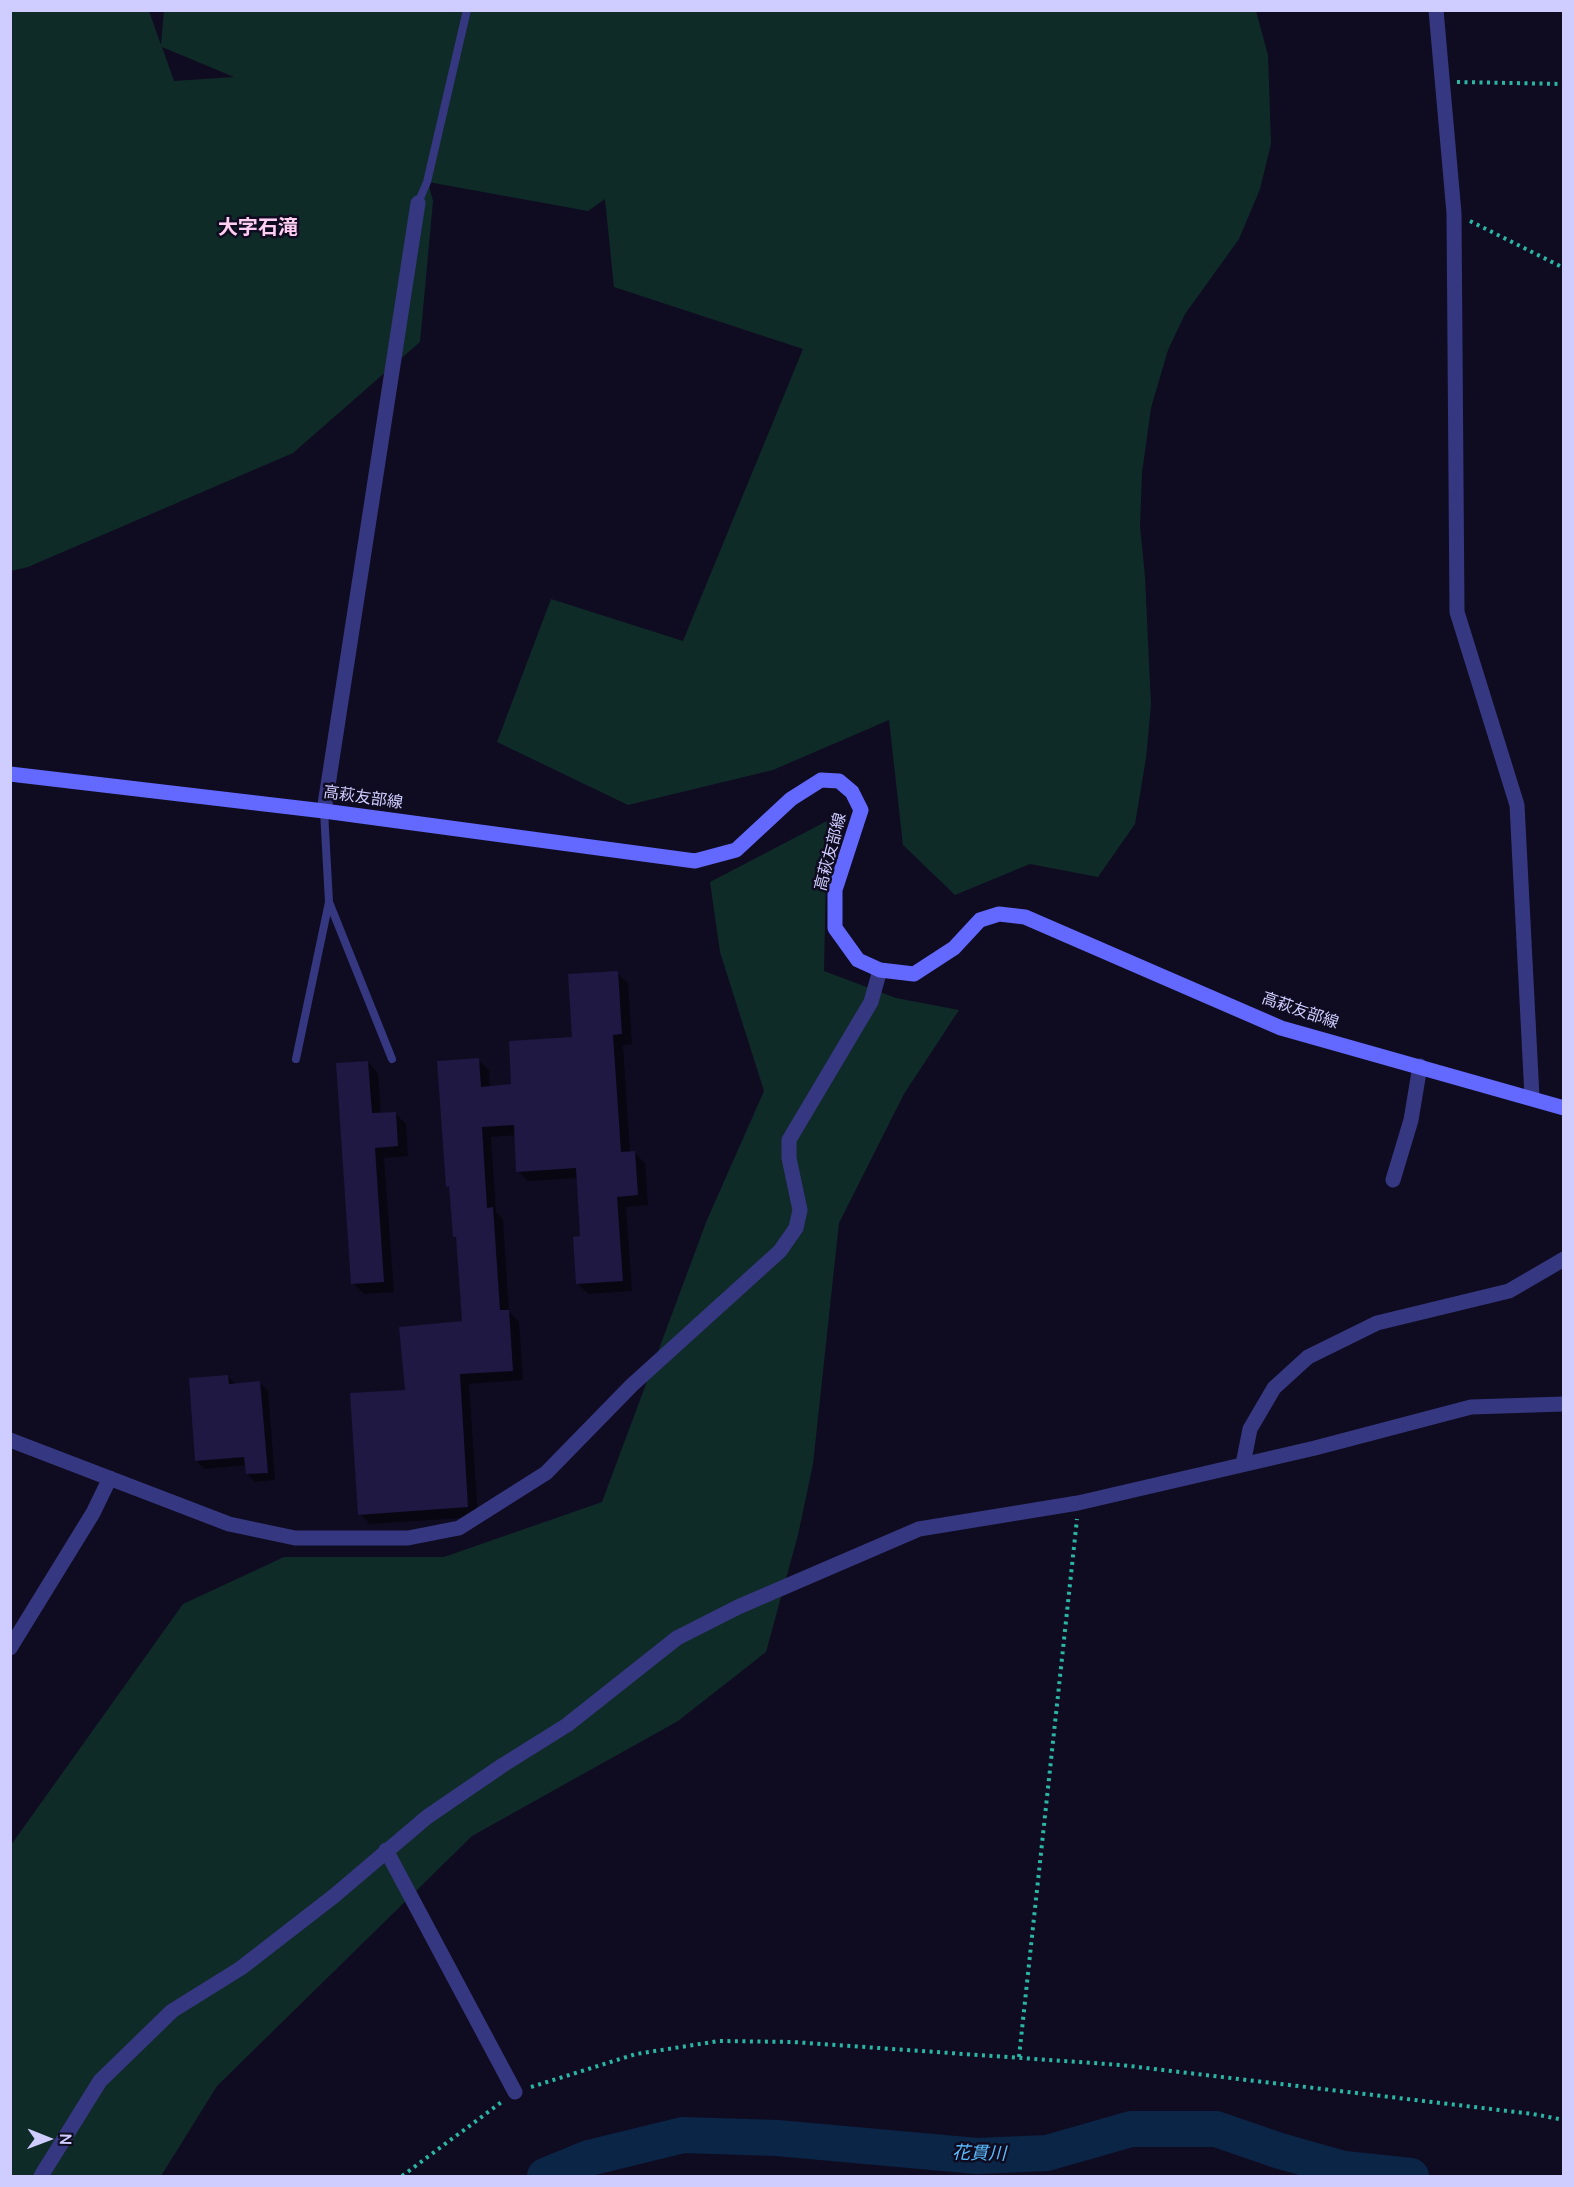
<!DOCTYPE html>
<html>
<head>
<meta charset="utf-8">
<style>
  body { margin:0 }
  #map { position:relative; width:1574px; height:2187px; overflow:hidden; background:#0f0c21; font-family:Manrope,sans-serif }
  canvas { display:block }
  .frame { position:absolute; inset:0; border:12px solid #cfccff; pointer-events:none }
  .north { position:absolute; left:18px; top:2109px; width:60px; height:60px; -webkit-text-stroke:4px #0f0c21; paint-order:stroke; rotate:91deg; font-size:16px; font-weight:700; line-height:24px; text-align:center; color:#cfccff }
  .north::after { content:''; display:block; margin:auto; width:21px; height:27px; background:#cfccff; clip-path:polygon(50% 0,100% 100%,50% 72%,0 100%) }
</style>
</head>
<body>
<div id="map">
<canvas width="1574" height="2187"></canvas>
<div class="frame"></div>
<div class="north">N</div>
</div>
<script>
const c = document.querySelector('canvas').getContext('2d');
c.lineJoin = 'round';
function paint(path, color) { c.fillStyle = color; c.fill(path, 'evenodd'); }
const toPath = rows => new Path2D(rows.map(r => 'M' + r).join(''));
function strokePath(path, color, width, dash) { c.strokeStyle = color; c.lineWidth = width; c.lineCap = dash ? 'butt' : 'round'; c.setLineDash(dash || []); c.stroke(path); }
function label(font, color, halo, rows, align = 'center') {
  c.font = font + ' Manrope,"Noto Sans JP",sans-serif'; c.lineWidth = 5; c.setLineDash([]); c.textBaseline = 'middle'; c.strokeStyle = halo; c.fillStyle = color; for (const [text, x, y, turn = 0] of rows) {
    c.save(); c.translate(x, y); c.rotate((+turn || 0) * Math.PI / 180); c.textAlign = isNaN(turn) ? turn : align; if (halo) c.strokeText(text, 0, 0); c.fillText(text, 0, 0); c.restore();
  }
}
const green = toPath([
  [164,10,1256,11,1268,55,1271,144,1260,189,1239,239,1185,314,1168,350,1151,408,1142,473,1140,526,1145,577,1151,705,1146,758,1135,824,1098,877,1030,864,955,895,903,845,889,720,773,770,628,805,497,742,551,599,683,641,803,349,614,287,605,199,588,211,428,182,433,201,420,342,293,453,28,567,11,571,10,11,149,11,161,45],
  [162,47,234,77,174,81],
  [827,821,824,971,896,998,959,1010,904,1094,839,1223,813,1464,798,1535,766,1652,678,1721,472,1836,217,2086,161,2176,11,2176,11,1845,183,1604,284,1557,444,1557,602,1502,707,1220,764,1091,720,952,710,882]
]);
const shadow = toPath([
  [617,973,628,983,632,1044,623,1045,630,1153,635,1153,645,1163,648,1205,626,1207,632,1291,588,1294,578,1284,582,1237,578,1178,528,1181,518,1171,516,1135,491,1137,496,1212,503,1219,509,1312,519,1321,523,1380,469,1384,478,1517,370,1524,360,1514,407,1391,464,1322,458,1241,454,1237,451,1189,448,1186,478,1060,489,1070,490,1088,513,1086,574,1039],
  [368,1062,378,1073,381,1114,395,1113,406,1124,408,1156,384,1158,394,1292,364,1294,353,1283],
  [228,1376,236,1385,260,1383,268,1391,275,1480,255,1482,247,1474,247,1465,204,1469,197,1461]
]);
const river = toPath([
  [545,2176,589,2158,683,2135,777,2138,977,2156,1047,2153,1131,2129,1216,2129,1280,2151,1344,2169,1411,2176]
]);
const building = toPath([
  [618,971,622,1034,613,1035,621,1152,635,1151,638,1195,617,1197,623,1281,576,1284,573,1237,580,1236,576,1168,516,1172,514,1125,482,1127,487,1208,493,1207,500,1310,509,1310,513,1371,460,1374,468,1507,358,1515,350,1393,405,1390,399,1327,462,1321,456,1237,453,1237,449,1186,446,1187,437,1061,479,1058,481,1087,511,1084,509,1041,572,1037,568,974],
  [368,1061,372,1113,396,1112,398,1146,375,1148,384,1282,351,1284,336,1063],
  [228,1375,229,1384,260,1381,268,1473,246,1474,244,1457,195,1461,189,1378]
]);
const path = toPath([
  [1457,82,1564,84],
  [1470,221,1564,268],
  [1019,2057,1077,1519],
  [531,2087,636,2054,719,2041,793,2042,1121,2065,1533,2114,1564,2120],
  [402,2176,503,2101]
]);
const service = toPath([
  [418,203,427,182,467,10],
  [324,811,329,902,392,1059],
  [296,1059,329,902]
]);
const minor = toPath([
  [1436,10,1454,213,1457,612,1517,805,1532,1097],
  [324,811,418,203],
  [1393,1180,1411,1120,1420,1066],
  [10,1440,229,1524,295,1538,408,1538,459,1528,546,1473,632,1385,780,1251,796,1228,800,1210,789,1158,789,1140,871,1002,880,970],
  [1243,1464,1250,1429,1274,1388,1308,1357,1377,1323,1509,1291,1564,1259],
  [10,1648,93,1513,110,1478],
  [386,1850,515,2092],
  [41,2176,100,2081,172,2011,241,1968,334,1896,427,1817,503,1765,567,1725,677,1638,738,1607,919,1529,1078,1503,1315,1448,1471,1407,1564,1404]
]);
const secondary = toPath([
  [10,774,324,811,695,861,736,850,791,799,821,780,839,781,852,792,861,810,835,890,835,928,858,960,880,970,914,974,954,948,980,920,999,914,1025,917,1281,1028,1564,1108]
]);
const streetNames = [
  ["高萩友部線",363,798,8],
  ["高萩友部線",831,852,-75],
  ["高萩友部線",1300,1011,19]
];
const waterNames = [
  ["花貫川",979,2154,1]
];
const quarterNames = [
  ["大字石滝",258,228]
];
paint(green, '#0f2b28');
paint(shadow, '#0007');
strokePath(river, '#0b2547', 36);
paint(building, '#1e1842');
strokePath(path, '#2ab5a4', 4, [3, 4.5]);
strokePath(service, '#363781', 8);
strokePath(minor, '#363781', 15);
strokePath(secondary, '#6369ff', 15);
label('16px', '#cfccff', '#0f0c21', streetNames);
label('italic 18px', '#5abdff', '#0f0c21', waterNames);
label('bold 20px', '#ffcef0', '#0f0c21', quarterNames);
</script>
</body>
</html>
